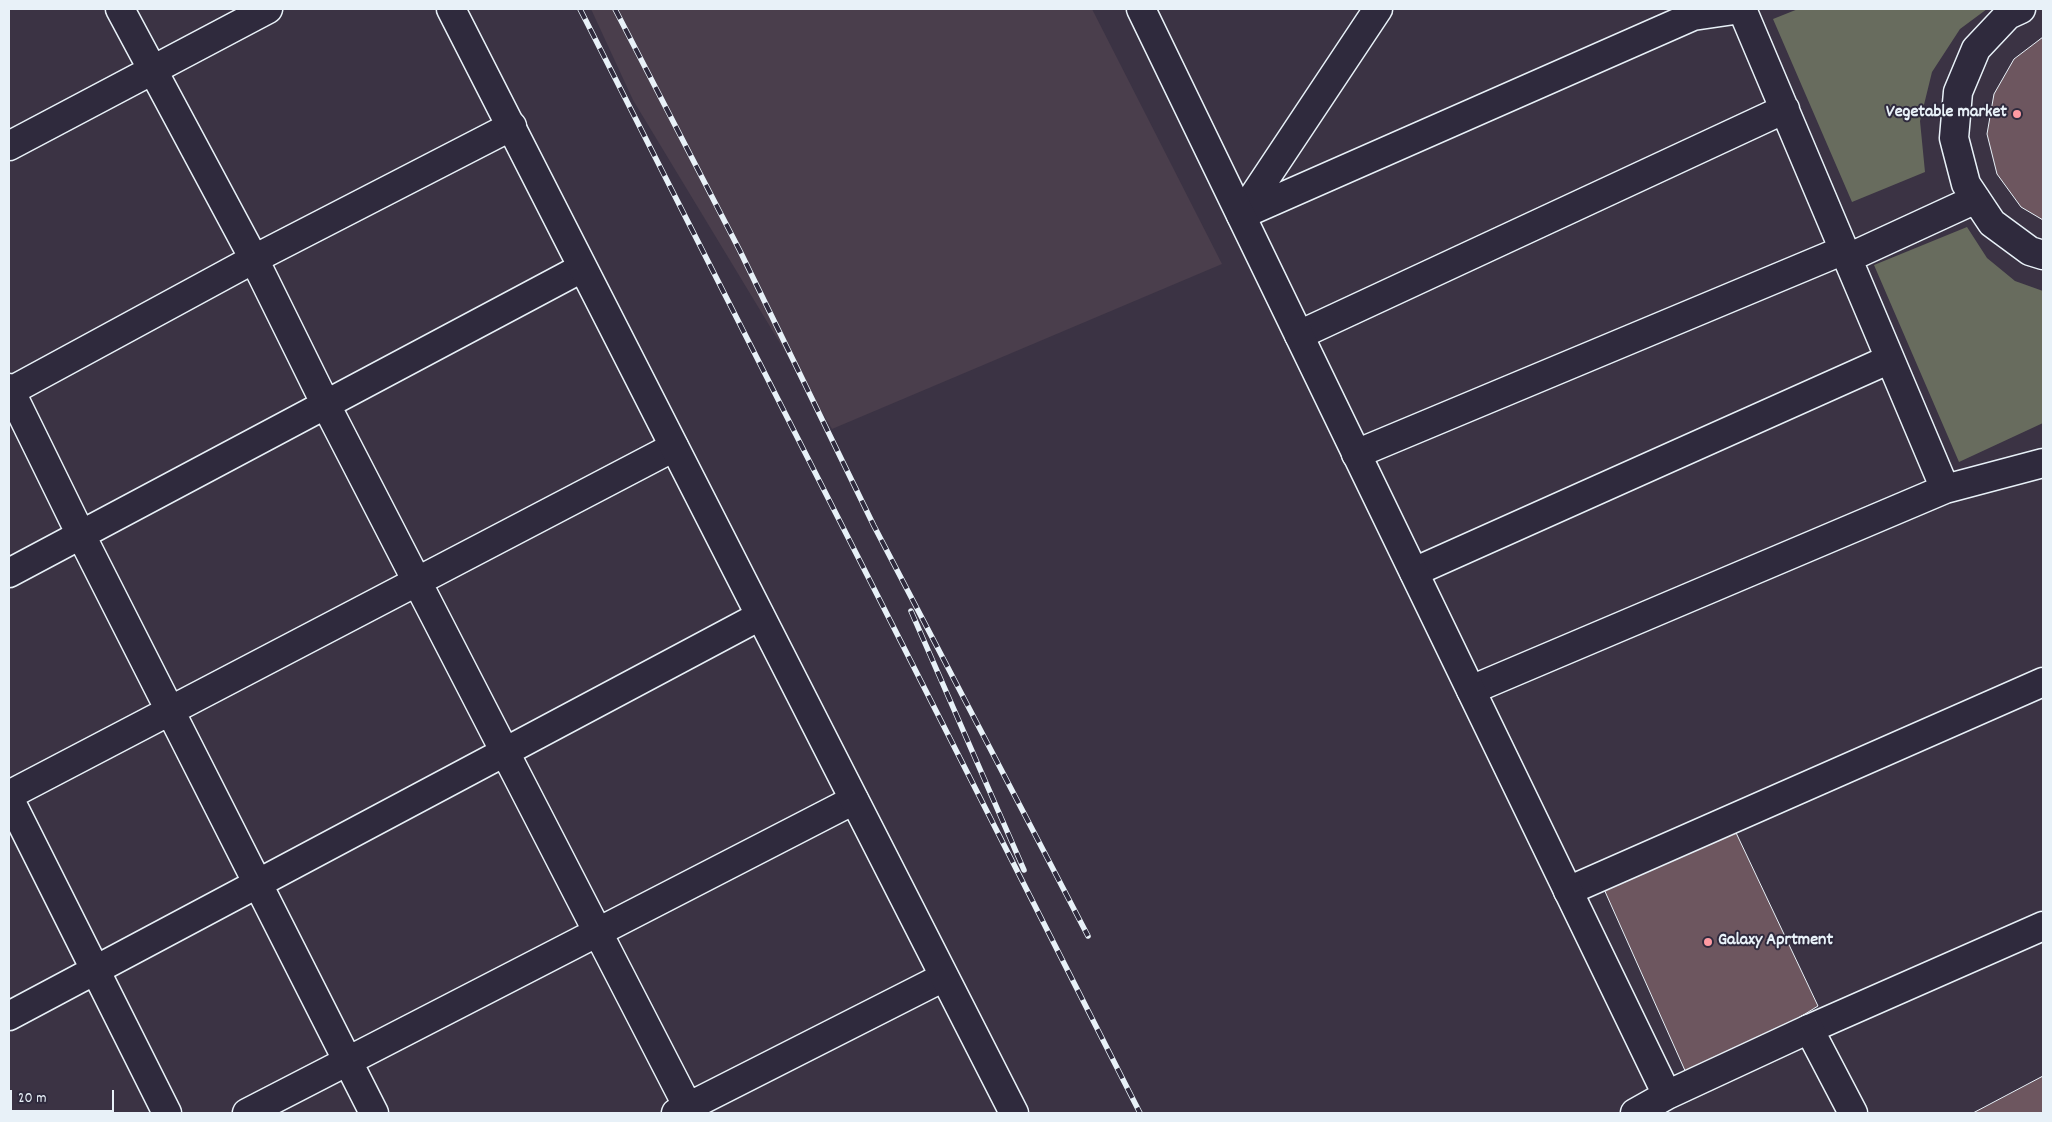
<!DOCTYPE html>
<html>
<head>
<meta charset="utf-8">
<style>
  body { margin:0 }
  #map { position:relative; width:2052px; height:1122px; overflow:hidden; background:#3b3344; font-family:Dekko,sans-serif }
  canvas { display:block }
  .frame { position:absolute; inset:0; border:10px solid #e8f1f8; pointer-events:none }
  .scale { position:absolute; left:10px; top:1090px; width:104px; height:22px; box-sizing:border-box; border:2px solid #e8f1f8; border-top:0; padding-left:6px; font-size:15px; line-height:18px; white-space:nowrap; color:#e8f1f8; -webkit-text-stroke:4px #2f2a3d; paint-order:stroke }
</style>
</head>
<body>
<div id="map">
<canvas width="2052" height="1122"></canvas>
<div class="frame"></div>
<div class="scale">20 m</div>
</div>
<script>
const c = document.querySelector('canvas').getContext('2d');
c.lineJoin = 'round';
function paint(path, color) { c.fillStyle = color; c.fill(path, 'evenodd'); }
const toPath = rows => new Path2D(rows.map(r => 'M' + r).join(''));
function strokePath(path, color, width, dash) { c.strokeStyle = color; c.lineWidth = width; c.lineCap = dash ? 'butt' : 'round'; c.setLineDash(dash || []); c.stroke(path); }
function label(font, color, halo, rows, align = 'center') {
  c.font = font + ' Dekko,sans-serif'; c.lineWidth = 4; c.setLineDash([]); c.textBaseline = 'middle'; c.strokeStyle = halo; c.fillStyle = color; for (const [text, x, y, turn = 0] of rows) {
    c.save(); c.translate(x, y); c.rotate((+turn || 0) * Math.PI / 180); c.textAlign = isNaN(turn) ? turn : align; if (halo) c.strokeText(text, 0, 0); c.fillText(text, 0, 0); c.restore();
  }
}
const built = toPath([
  [591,9,1092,9,1222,264,832,429,633,100]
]);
const green = toPath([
  [1798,9,1987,9,1960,29,1932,72,1920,121,1925,172,1852,202,1773,19],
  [1967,227,1987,258,2015,281,2043,291,2043,423,1959,462,1874,265]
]);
const building = toPath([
  [2043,37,2043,220,2021,207,1997,174,1987,134,1994,94,2014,59,2043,37],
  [1730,820,1818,1006,1691,1084,1599,878,1730,820],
  [2043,1076,2043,1113,1973,1113,2043,1076]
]);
const minor = toPath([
  [120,9,254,259,326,405,691,1113],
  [1742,9,1945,489],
  [2021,9,2008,15,1976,49,1958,92,1954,138,1966,184,1992,223,2030,251,2043,255],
  [9,146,268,9],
  [1241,215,1693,16,1741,9],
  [1241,215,1378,9],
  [1848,258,1976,199],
  [1299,335,1785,109],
  [9,388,81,535,374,1113],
  [9,392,254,259,512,126],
  [1356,454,1844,250],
  [1414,572,1890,359],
  [9,573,582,268],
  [1471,690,1945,489,2043,463],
  [9,795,674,447],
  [9,798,167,1113],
  [1568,891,2043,682],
  [9,1016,760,616],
  [1809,1029,2043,926],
  [247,1113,854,800],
  [676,1113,944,977]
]);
const tertiary = toPath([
  [451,9,1014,1113],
  [1141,9,1667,1095],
  [1635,1113,1667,1095,1809,1029,1853,1113]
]);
const rail = toPath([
  [580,9,1140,1113],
  [615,9,740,251,874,526,1088,936],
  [911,611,1024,870]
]);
const markers = [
  [2017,114,5,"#ff9aa2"],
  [1708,942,5,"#ff9aa2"]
];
const poiNames = [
  ["Vegetable market",2007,114],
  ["Galaxy Aprtment",1718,942,"left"]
];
paint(built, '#4a3e4c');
paint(green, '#686c5e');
paint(building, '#6d565f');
strokePath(building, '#e8f1f8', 1);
strokePath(minor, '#e8f1f8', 31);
strokePath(tertiary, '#e8f1f8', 31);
strokePath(minor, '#2f2a3d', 28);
strokePath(tertiary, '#2f2a3d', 28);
strokePath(rail, '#e8f1f8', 5.5);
strokePath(rail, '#2f2a3d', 4, [11]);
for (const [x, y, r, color] of markers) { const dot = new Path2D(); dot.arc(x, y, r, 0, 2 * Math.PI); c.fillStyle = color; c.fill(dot); strokePath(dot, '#2f2a3d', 2); }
label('bold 18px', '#e8f1f8', '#2f2a3d', poiNames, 'right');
</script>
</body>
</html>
